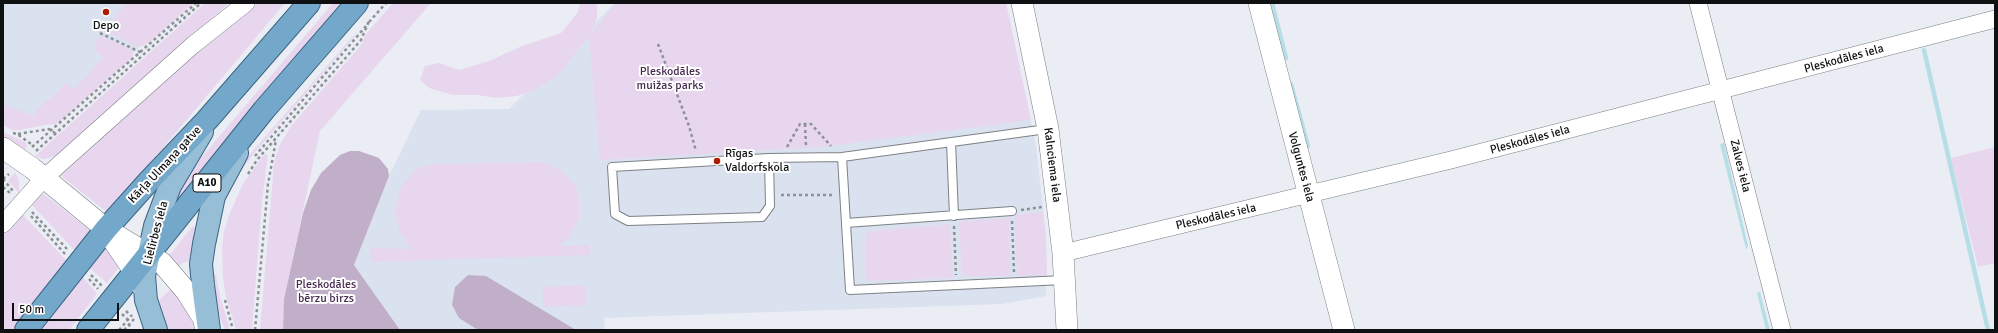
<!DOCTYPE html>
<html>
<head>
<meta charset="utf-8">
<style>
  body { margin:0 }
  #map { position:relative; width:1998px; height:333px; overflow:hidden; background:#eaedf4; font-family:Signika,sans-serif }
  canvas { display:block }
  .frame { position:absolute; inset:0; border:4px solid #0f1012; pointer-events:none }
  .scale { position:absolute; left:12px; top:303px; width:107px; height:18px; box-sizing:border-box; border:2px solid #0f1012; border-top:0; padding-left:5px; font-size:12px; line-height:14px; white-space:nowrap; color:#0f1012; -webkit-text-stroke:3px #fff; paint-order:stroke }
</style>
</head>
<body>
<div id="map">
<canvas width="1998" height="333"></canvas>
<div class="frame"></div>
<div class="scale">50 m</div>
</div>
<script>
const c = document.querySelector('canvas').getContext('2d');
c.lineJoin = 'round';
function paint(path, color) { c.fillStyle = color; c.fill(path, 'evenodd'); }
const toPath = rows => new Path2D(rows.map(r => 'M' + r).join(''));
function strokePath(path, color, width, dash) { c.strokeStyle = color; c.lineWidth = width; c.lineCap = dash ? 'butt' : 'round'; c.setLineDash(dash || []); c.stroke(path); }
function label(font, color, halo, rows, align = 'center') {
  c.font = font + ' Signika,sans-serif'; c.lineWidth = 4; c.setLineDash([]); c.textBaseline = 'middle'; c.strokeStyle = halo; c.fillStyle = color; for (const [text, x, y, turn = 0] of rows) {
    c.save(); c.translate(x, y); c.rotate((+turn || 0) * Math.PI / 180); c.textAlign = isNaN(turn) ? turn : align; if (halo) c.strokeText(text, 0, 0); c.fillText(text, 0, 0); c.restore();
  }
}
const built = toPath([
  [3,3,187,3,62,120,53,125,3,115],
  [615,3,1006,3,1036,145,1046,236,1046,296,1002,304,604,318,605,330,400,330,354,265,389,176,421,110,509,109]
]);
const green = toPath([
  [128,3,193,3,149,43,139,47,103,30],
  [205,3,229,3,56,156,44,159,35,156],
  [258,3,285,3,108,213,59,174,199,49],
  [333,3,343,3,164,215,194,166],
  [393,3,431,3,320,131,284,299,283,330,260,330,274,163,279,146,292,125,361,45,366,34],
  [580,3,597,3,597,18,591,34,616,3,1006,3,1031,120,820,147,600,160,589,37,568,61,566,67,554,78,533,91,517,96,496,98,478,95,453,95,429,88,420,80,425,66,439,63,459,70,489,61,522,46,561,33,578,12],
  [99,35,132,50,133,55,132,58,57,123,19,130,12,130,3,125,3,104,33,116,36,109,39,109,48,99,51,99,64,84,68,83,74,89,103,58,94,49],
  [354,35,355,36,255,152,233,182,223,205,220,205,239,168,252,152],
  [3,132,25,142,27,145,25,150,3,137],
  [1995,147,1995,263,1978,267,1951,158],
  [266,154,268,156,262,201,252,330,236,330,226,297,223,278,222,248,224,231,229,215,243,184,262,157],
  [543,162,562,171,574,183,579,195,579,218,567,240,558,246,589,245,590,255,371,262,371,248,411,249,400,232,396,217,396,206,401,186,414,171,423,166,436,164],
  [15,172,19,180,19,193,8,181],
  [42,193,92,232,77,253,31,204],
  [1043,212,1046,236,1047,275,1017,276,1015,215],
  [21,213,68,262,16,330,3,330,3,234],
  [1009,218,1010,276,962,276,959,222],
  [950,224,953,278,873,281,866,279,865,235,871,231],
  [193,226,195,227,192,260,183,263,175,269,166,259],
  [104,244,120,266,107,283,87,266],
  [211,273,216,275,220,296,230,330,225,330,220,317,211,288],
  [81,275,97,294,69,330,37,330],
  [586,285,587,305,543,307,543,287],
  [173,287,184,303,195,330,165,330,159,300]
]);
const forest = toPath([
  [350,151,359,151,379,158,388,169,389,176,354,265,400,330,283,330,284,299,303,213,311,190,321,173,340,155],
  [468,275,486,276,576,330,478,330,459,318,452,305,455,287]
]);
const water = toPath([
  [1724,143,1748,246,1746,249,1720,144],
  [1760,292,1770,330,1766,330,1757,293]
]);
const stream = toPath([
  [1272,3,1286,58],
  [1924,50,1988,330],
  [1291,84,1308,146]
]);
const path = toPath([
  [369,22,386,3],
  [100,33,142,53],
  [658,44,689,126,696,151],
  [805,124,806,147],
  [13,133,17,134,34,146],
  [18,134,49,129,55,133],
  [32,147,196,3],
  [787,147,800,124,811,124,831,146],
  [36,151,201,3],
  [255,156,366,26],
  [248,174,257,160,361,40,369,21],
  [3,179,9,174],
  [3,179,13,191],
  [3,187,10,193],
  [781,195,834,195],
  [1021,210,1042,207],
  [32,212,67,249],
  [31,216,65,254],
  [1012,221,1014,272],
  [954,226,956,275],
  [91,275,102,286],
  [89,279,98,289],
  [225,300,233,330],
  [126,311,131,316],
  [122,314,127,319,131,330],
  [119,330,132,315],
  [124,330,134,319],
  [255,330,268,184,276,140]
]);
const service = toPath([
  [951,142,954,216],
  [842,157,850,290,1064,280],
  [769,158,770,206,762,217,628,221,615,214,612,167,769,158,842,157,1047,129],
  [846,223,1012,211]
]);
const minor = toPath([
  [1698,3,1782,330],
  [3,224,44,178,193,45,246,3],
  [1063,253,1451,160,1995,19]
]);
const tertiary = toPath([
  [1022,3,1048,129,1063,253,1067,330],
  [1259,3,1344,330],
  [3,148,32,168,106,229,162,263,186,291,203,318,206,329],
  [109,234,134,271,143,287]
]);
const primary = toPath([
  [156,330,146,300,144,276,155,226,170,186,202,132],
  [209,330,203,285,201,264,204,244,214,196,237,153]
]);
const trunk = toPath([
  [26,330,106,229,149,181,207,120,309,3],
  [88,330,264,110,357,3]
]);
const markers = [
  [106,12,4,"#ac1e03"],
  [717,161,4,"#ac1e03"]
];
const shields = [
  [207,183,28]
];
const shieldNames = [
  ["A10",207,183]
];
const poiNames = [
  ["Depo",106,26],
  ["Rīgas",725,154,"left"],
  ["Valdorfskola",725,168,"left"]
];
const streetNames = [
  ["Pleskodāles iela",1844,59,-15],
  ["Pleskodāles iela",1530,140,-15],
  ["Kārļa Ulmaņa gatve",165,165,-47],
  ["Kalnciema iela",1052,165,83],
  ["Zalves iela",1740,166,76],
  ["Volguntes iela",1301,167,75],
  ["Pleskodāles iela",1216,217,-13],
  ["Lielirbes iela",156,233,-75]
];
const parkNames = [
  ["Pleskodāles",670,72],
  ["muižas parks",670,86],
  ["Pleskodāles",326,285],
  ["bērzu birzs",326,299]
];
paint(built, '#dbe2ef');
paint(green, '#e8d6ef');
paint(forest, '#c1afc9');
paint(water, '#b7dde6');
strokePath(stream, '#b7dde6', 4.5);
strokePath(service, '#7d8085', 10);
strokePath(minor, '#7d8085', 18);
strokePath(tertiary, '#7d8085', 22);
strokePath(primary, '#3a6481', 24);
strokePath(trunk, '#3a6481', 24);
strokePath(path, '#8d9094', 2.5, [3, 3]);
strokePath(service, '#fff', 8);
strokePath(minor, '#fff', 17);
strokePath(tertiary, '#fff', 21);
strokePath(primary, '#97bed7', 22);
strokePath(trunk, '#74a8ca', 22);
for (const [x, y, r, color] of markers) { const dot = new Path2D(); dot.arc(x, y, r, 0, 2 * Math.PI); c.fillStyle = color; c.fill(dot); strokePath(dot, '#fff', 1.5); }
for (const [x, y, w] of shields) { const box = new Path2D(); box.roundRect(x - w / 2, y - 9, w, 18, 3); c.fillStyle = '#fff'; c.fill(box); strokePath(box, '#0f1012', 1); }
label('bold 11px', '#0f1012', null, shieldNames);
label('12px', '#0f1012', '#fff', poiNames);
label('12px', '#0f1012', '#fff', streetNames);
label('12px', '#472c51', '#fff', parkNames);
</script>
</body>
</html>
